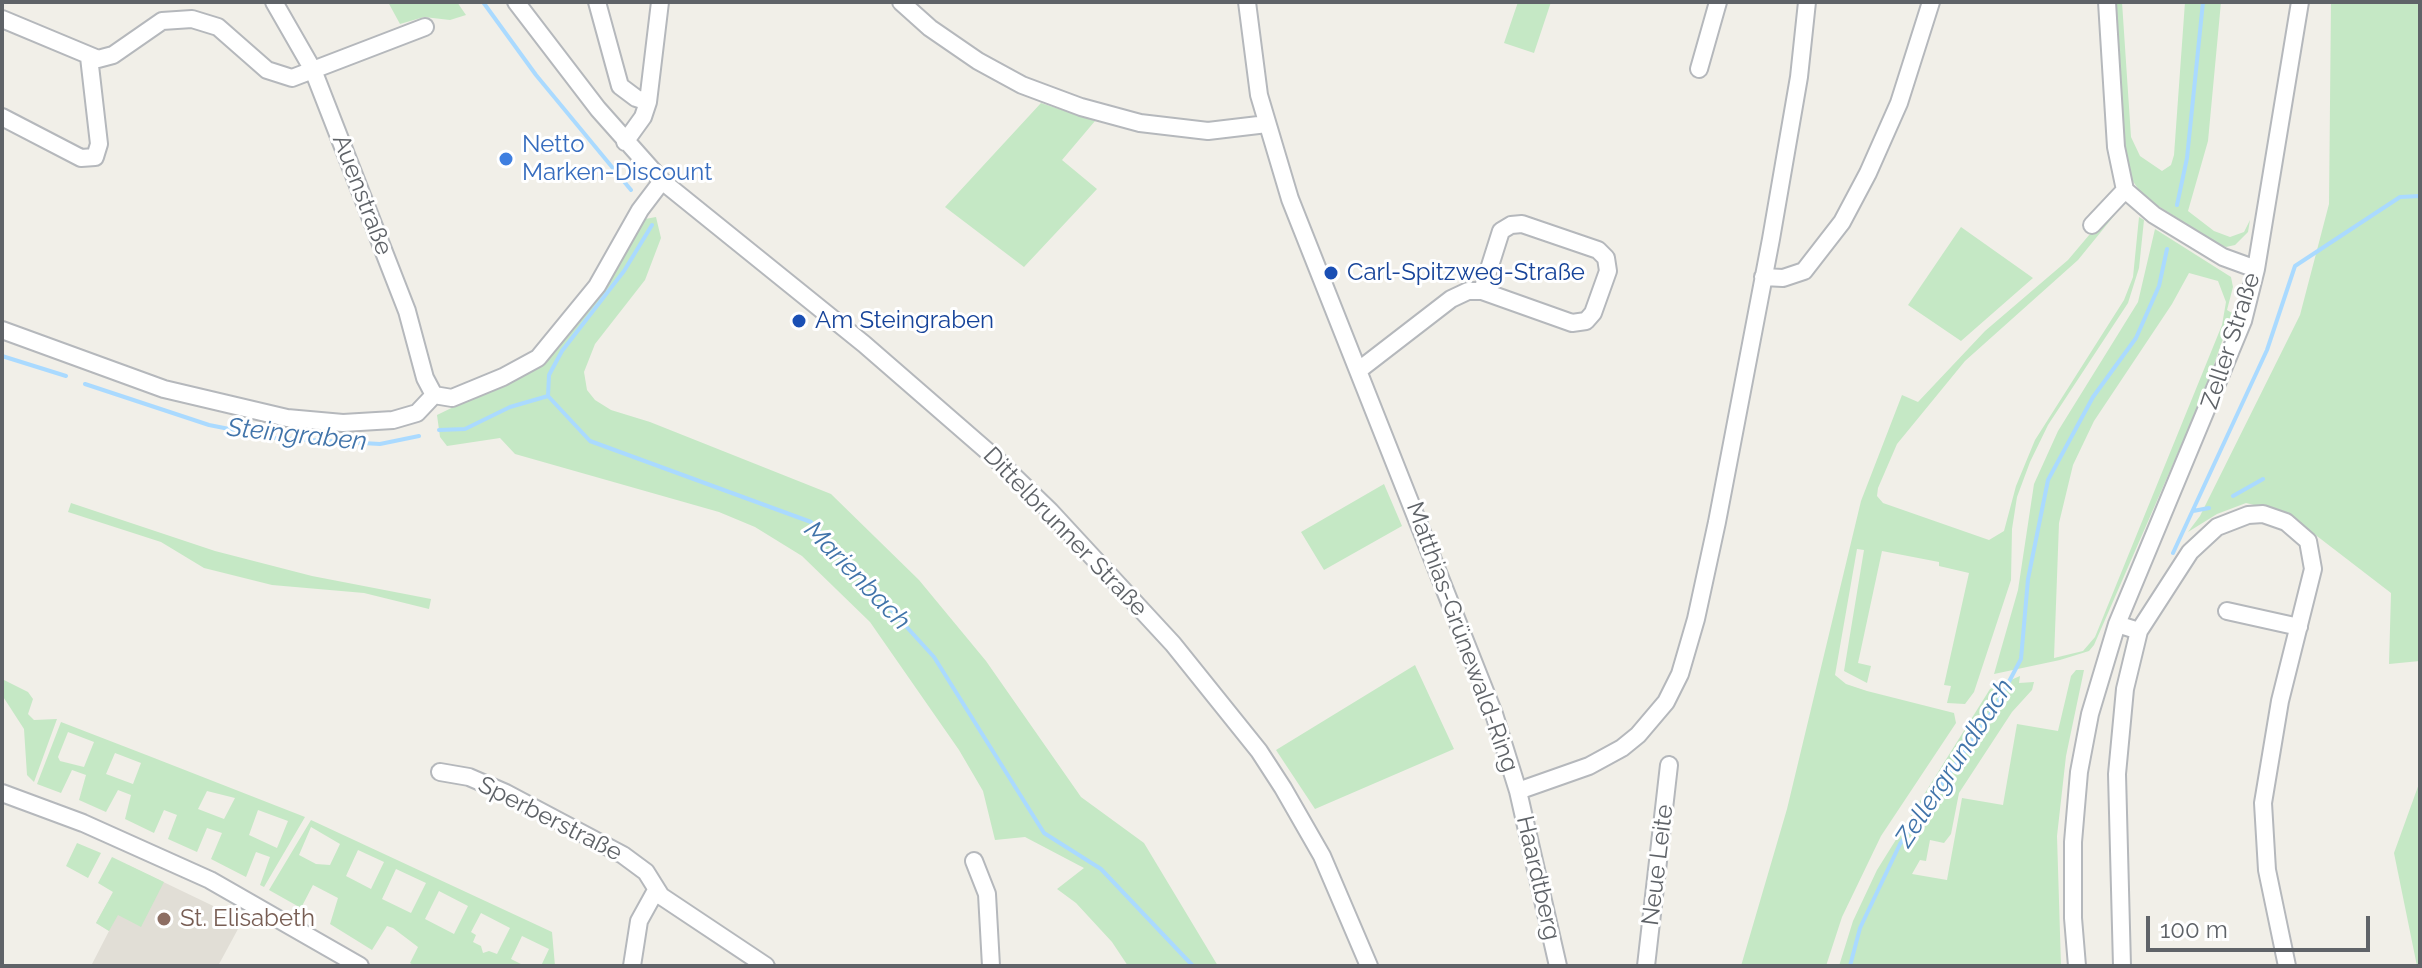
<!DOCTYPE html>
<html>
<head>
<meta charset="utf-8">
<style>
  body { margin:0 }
  #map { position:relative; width:2422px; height:968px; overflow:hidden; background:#f1efe8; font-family:Raleway,sans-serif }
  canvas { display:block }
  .frame { position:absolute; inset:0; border:4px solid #5f6368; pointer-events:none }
  .scale { position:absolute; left:2146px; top:916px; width:224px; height:36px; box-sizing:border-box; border:4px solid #5f6368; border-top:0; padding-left:10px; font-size:24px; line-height:28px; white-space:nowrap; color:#5f6368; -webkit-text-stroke:6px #fff; paint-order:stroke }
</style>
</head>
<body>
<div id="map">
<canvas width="2422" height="968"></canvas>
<div class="frame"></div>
<div class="scale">100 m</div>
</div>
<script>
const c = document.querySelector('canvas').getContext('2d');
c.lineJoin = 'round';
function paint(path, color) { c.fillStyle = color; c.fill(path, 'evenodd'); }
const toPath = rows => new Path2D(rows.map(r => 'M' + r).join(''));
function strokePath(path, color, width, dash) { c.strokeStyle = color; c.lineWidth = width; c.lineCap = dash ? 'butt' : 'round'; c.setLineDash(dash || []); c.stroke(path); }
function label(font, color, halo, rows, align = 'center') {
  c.font = font + ' Raleway,sans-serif'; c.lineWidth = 6; c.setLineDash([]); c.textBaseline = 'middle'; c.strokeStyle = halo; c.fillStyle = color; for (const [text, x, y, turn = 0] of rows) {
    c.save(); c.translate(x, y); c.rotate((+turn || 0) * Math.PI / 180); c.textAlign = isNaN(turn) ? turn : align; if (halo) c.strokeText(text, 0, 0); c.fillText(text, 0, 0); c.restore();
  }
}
const education = toPath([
  [128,865,232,915,228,923,238,929,218,966,91,966,109,931,96,923]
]);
const green = toPath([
  [388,2,457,2,466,15,450,20,424,17,400,24],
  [1518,2,1551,2,1534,53,1504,43],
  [2115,2,2122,2,2131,137,2140,156,2162,171,2171,165,2174,155,2185,2,2221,2,2208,141,2188,211,2214,231,2230,237,2244,232,2250,220,2248,232,2235,245,2226,247,2215,242,2144,197,2132,180,2122,132],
  [2331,2,2420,2,2420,661,2389,664,2391,593,2287,513,2246,503,2217,514,2188,532,2200,516,2300,315,2329,204],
  [1041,103,1095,121,1062,160,1097,189,1024,267,945,207],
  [2117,202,2122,206,2078,260,1965,361,1897,444,1878,488,1877,496,1883,503,1989,540,2004,531,2016,486,2035,440,2124,300,2133,277,2139,217,2144,220,2139,268,2128,303,2048,425,2030,462,2017,497,2012,529,2011,580,1974,692,1965,704,1947,703,1951,686,1944,685,1969,573,1939,566,1939,562,1882,551,1858,663,1871,666,1867,683,1844,671,1864,550,1857,549,1835,675,1846,684,1867,691,1954,713,1956,723,1881,836,1842,917,1826,966,1741,966,1787,809,1861,501,1902,395,1918,402,1985,331,2068,260],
  [656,217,661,238,645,280,595,344,584,372,587,390,595,400,611,410,650,422,831,494,919,580,986,661,1081,797,1144,843,1218,966,1128,966,1112,942,1076,903,1057,889,1084,868,1025,837,995,840,983,791,959,750,870,622,802,556,755,527,719,512,515,454,500,438,447,446,440,437,437,415,546,362,580,322,645,219],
  [1961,227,2033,278,1961,341,1908,305],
  [2155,229,2231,277,2233,287,2227,310,2232,313,2204,393,2094,645,2089,651,2060,660,1994,674,2018,590,2034,484,2058,431,2138,302],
  [2189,273,2218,281,2226,302,2222,325,2095,637,2083,651,2054,658,2059,523,2073,465,2094,421,2172,304],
  [1384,484,1402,526,1324,570,1301,532],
  [71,503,215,551,312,576,431,599,429,609,364,593,272,585,204,568,161,542,68,512],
  [1415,665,1454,749,1315,809,1276,750],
  [2076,670,2084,670,2066,756,2057,836,2061,966,1839,966,1853,921,1877,870,1990,689,2020,676,2019,683,2034,682,2032,690,2012,712,1959,793,1951,834,1944,843,1930,840,1926,861,1920,860,1912,874,1947,880,1962,798,2003,805,2017,724,2058,731,2071,676],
  [2,679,28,692,33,699,28,714,34,720,57,719,34,782,27,775,24,729,2,695],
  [61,722,149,756,305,817,264,887,260,885,270,857,256,852,246,877,211,859,222,833,207,828,197,852,168,839,177,815,164,810,154,833,125,819,131,795,118,790,106,812,79,800,86,775,72,770,61,793,37,784],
  [68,732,94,742,84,767,60,761,58,757],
  [115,753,141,763,133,784,106,774],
  [207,791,235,798,224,819,198,809],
  [258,810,288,821,277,848,249,835],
  [2420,781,2420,966,2417,966,2394,853],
  [311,820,552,932,555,966,541,966,549,949,522,936,511,959,525,966,415,966,410,963,418,947,393,928,387,926,372,950,330,924,338,898,313,885,301,908,269,890],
  [311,827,340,844,330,865,316,864,299,855],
  [358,850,384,862,371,889,346,876],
  [396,869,426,883,411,913,382,899],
  [439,891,468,906,454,934,425,919],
  [481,913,510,928,497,954,489,951,483,953,481,946,473,942,476,935,471,932],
  [77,843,101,853,88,878,66,866],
  [112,857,164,882,141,927,118,915,109,931,96,923,113,892,98,883]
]);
const stream = toPath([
  [483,2,536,75,631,190],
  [2177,205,2187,158,2203,2],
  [652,225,624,271,562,351,549,375,548,396,590,441,811,522,934,657,1044,833,1101,869,1193,966],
  [2,356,66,376],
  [85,384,209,425,275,438,380,444,419,436],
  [439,430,465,429,510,407,548,396],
  [2233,496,2263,479],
  [2193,511,2209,508],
  [2173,553,2267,350,2295,266,2400,197,2420,196],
  [1850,966,1860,928,1900,844,1996,706,2021,659,2028,579,2048,480,2093,397,2136,338,2159,286,2167,249]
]);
const minor = toPath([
  [274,2,313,70,407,311,425,378,434,395],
  [516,2,598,109,662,181,864,344,994,457,1050,511,1173,644,1259,751,1283,788,1322,856,1369,966],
  [597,2,620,86,636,98,648,102],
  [901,2,930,28,978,61,1022,85,1081,107,1140,123,1208,131,1267,124],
  [1247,2,1259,95,1290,199,1494,714,1518,791,1558,966],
  [2107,2,2116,147,2125,190,2154,215,2223,257,2256,269],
  [2,19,98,59,113,55,162,21,192,19,218,27,267,70,292,78,425,27],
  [1699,69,1718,2],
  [2,117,81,158,95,157,99,144,89,57],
  [625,142,643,117,648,102,660,2],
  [2092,225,2125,190],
  [1763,277,1783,278,1804,271,1842,222,1868,173,1899,103,1931,2],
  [2,330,164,389,287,418,343,423,393,420,417,413,434,395],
  [1359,370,1451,299,1468,291,1482,291,1572,323,1586,321,1593,313,1608,271,1606,258,1598,250,1522,224,1511,225,1501,231,1482,291],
  [434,395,452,398,503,377,538,358,597,286,640,210,662,181],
  [2227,611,2299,627],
  [2117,624,2139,631,2190,552,2217,527,2248,515,2263,514,2286,522,2308,541,2313,569,2280,701,2263,803,2267,870,2287,966],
  [440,772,469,777,506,793,623,855,646,872,661,896,766,966],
  [1518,791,1589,766,1622,748,1638,735,1666,702,1680,674,1696,619,1717,522,1771,239,1799,77,1807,2],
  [2,793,83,823,210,880,360,966],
  [974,861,987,894,991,966],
  [632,966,639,921,655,892],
  [1646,966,1669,765],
  [2077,966,2073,918,2073,842,2079,772,2090,714,2117,624,2243,321,2256,269,2300,2],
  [2122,966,2117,774,2125,689,2139,631]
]);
const markers = [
  [506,159,8,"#3f7fe0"],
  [1331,273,8,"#1a4fb4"],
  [799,321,8,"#1a4fb4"],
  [164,919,8,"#8d6e63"]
];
const shopNames = [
  ["Netto",522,145],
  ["Marken-Discount",522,173]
];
const streetNames = [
  ["Auenstraße",362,195,69],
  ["Zeller Straße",2231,341,-72],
  ["Dittelbrunner Straße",1065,532,46],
  ["Matthias-Grünewald-Ring",1462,637,70],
  ["Sperberstraße",550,819,27],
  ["Neue Leite",1658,865,-83],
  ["Haardtberg",1538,878,77]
];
const transitNames = [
  ["Carl-Spitzweg-Straße",1347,273],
  ["Am Steingraben",815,321]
];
const educationNames = [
  ["St. Elisabeth",180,919]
];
const waterNames = [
  ["Steingraben",297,435,6],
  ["Marienbach",857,576,46],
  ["Zellergrundbach",1955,763,-57]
];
paint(education, '#e1ded6');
paint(green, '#c5e8c5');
strokePath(stream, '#aadaff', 4);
strokePath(minor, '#b5b8bc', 20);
strokePath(minor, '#fff', 16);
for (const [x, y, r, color] of markers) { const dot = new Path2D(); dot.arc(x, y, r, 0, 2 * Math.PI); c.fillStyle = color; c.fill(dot); strokePath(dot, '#fff', 3); }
label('24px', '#366cbe', '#fff', shopNames, 'left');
label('24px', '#5f6368', '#fff', streetNames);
label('24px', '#164399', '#fff', transitNames, 'left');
label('24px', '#785e54', '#fff', educationNames, 'left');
label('italic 26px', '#4174aa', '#fff', waterNames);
</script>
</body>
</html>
